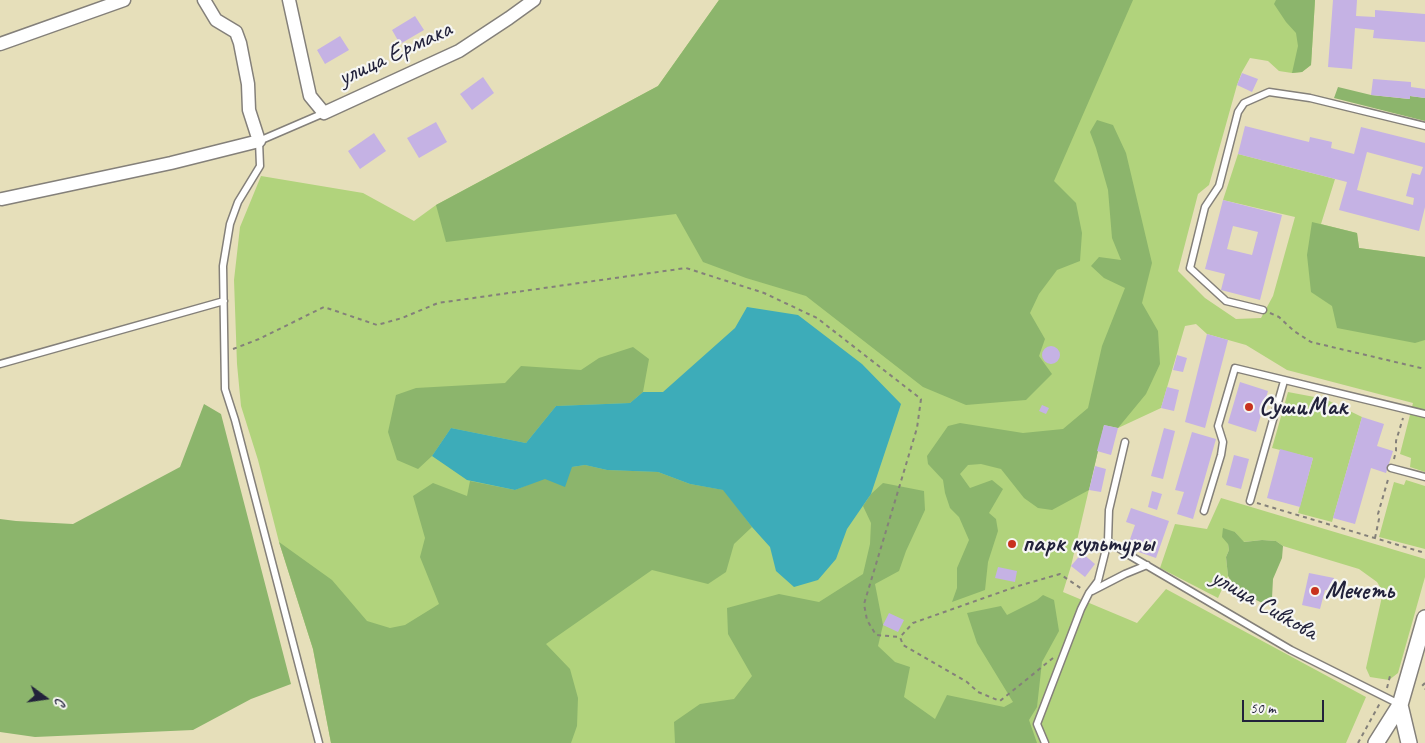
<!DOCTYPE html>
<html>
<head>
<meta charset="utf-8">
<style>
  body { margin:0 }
  #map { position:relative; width:1425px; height:743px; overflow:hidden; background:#e6dfba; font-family:Caveat,sans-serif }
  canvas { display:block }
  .north { position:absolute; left:20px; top:673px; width:50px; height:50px; -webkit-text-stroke:4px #f6f6f2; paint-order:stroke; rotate:104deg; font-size:14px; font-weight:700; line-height:20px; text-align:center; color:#22223b }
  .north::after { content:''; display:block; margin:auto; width:18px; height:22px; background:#22223b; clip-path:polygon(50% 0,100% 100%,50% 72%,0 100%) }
  .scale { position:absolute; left:1242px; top:700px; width:82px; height:22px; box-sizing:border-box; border:2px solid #22223b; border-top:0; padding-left:6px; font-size:15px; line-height:18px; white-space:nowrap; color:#22223b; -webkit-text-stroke:4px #f6f6f2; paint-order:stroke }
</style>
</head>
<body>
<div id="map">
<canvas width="1425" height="743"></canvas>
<div class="north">С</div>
<div class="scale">50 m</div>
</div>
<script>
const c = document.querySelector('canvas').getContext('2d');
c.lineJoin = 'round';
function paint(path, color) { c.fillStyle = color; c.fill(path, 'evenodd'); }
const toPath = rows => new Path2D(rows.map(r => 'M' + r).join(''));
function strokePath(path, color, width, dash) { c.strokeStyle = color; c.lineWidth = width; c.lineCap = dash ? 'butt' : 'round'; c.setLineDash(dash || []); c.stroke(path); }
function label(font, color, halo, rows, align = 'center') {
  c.font = font + ' Caveat,sans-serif'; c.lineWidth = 4.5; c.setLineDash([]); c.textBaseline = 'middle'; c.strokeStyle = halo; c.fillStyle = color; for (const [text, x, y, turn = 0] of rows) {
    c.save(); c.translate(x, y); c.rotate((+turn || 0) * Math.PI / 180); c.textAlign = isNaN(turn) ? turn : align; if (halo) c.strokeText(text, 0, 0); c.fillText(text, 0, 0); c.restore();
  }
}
const green = toPath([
  [719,0,1315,0,1311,65,1302,72,1292,73,1279,71,1268,61,1250,58,1242,72,1237,85,1209,185,1198,194,1178,271,1205,298,1236,319,1261,318,1273,296,1295,217,1223,200,1238,154,1335,179,1321,224,1357,233,1359,248,1425,257,1425,472,1410,467,1411,458,1400,454,1413,403,1287,370,1246,345,1207,334,1196,324,1185,326,1161,408,1118,428,1104,425,1071,566,1063,592,1137,623,1166,589,1366,697,1346,743,331,743,313,649,279,542,258,460,241,406,237,364,234,280,240,227,261,176,363,193,414,221,436,205,658,86],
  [1288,392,1325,399,1362,417,1332,522,1298,513,1313,458,1272,448],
  [1406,480,1425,486,1425,549,1379,537,1394,482,1404,485],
  [1221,498,1425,559,1425,577,1398,673,1389,680,1370,677,1366,668,1383,592,1377,582,1359,569,1283,546,1276,541,1262,540,1243,542,1235,532,1228,544,1229,550,1226,557,1228,576,1218,598,1160,568,1175,524,1207,529]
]);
const forest = toPath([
  [719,0,1133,0,1054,181,1076,203,1082,233,1080,261,1057,270,1039,294,1030,313,1045,339,1039,356,1052,374,1026,400,966,405,923,387,806,296,746,278,703,262,676,214,446,242,436,205,658,86],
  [1276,0,1315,0,1311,65,1302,72,1292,73,1298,46,1296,33,1286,22,1274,4],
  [1338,87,1371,95,1409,99,1410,96,1425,98,1425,121,1334,98],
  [1097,120,1113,125,1126,153,1152,263,1142,303,1158,331,1160,364,1146,394,1118,428,1104,425,1089,490,1052,510,1038,508,1024,498,1001,469,981,464,968,465,960,474,970,488,992,480,1003,489,989,513,996,519,998,531,988,562,985,590,952,602,957,588,957,568,969,540,959,517,950,508,945,493,943,480,928,464,927,456,948,426,960,423,1023,433,1063,429,1088,408,1102,346,1125,288,1104,278,1091,266,1099,257,1121,260,1112,238,1108,190,1096,148,1090,132],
  [1312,222,1357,233,1359,248,1425,257,1425,340,1415,343,1337,328,1332,306,1311,292,1307,255],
  [633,347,649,359,643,392,630,403,556,406,526,443,451,428,432,456,418,469,397,460,388,432,396,395,416,388,505,383,521,366,581,370,599,358],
  [204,404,221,414,291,684,251,699,193,730,35,737,0,732,0,519,16,521,73,524,180,467],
  [585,465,607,470,658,472,690,484,724,490,752,527,734,544,726,572,708,584,652,570,546,644,570,669,578,698,577,726,571,743,331,743,313,649,279,542,332,580,367,621,390,628,405,625,439,604,420,557,425,538,413,496,433,483,467,496,470,481,515,490,572,467],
  [883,483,924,491,925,510,906,551,899,571,875,584,883,625,878,646,895,662,910,667,904,697,935,719,947,695,1004,707,1013,702,977,643,967,613,1001,606,1007,615,1037,600,1043,595,1054,600,1059,631,1042,662,1037,707,1029,720,1037,743,675,743,674,722,700,704,734,699,752,676,728,634,727,608,779,594,819,602,863,574,870,544,871,523,863,506,871,494],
  [1223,528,1235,532,1244,542,1262,540,1276,541,1283,546,1282,558,1273,579,1272,598,1264,604,1241,592,1232,583,1228,576,1226,557,1229,550,1228,544,1222,537]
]);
const water = toPath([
  [747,307,798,315,862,364,901,404,871,494,847,529,836,559,818,580,794,587,776,571,770,547,752,527,723,490,690,484,658,472,607,470,585,465,572,467,565,487,545,479,515,490,467,480,432,456,451,428,526,443,556,406,630,403,643,392,663,392,735,328]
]);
const building = toPath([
  [1333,0,1357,0,1356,16,1375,17,1375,10,1425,14,1425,42,1373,38,1374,30,1355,28,1352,69,1328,67],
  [415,16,424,30,400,44,392,30],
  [340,36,349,50,325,64,317,50],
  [1242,73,1258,79,1252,92,1237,85],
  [483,77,494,93,472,110,460,94],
  [1373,79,1411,82,1411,87,1425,89,1425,98,1410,96,1410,99,1371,95],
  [436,122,447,142,419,158,407,138],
  [1245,126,1309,142,1310,137,1332,142,1331,148,1354,154,1361,127,1425,143,1425,207,1419,231,1339,210,1347,182,1238,154],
  [1367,152,1423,167,1420,175,1412,173,1406,196,1414,198,1413,205,1357,190],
  [374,133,386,151,360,169,348,151],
  [1223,200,1282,215,1260,300,1221,290,1225,274,1205,269],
  [1233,226,1258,232,1252,255,1227,249],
  [1207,334,1228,340,1205,428,1185,422],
  '1042 355a9 9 0 1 1 18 0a9 9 0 1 1-18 0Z',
  [1177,355,1187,358,1183,372,1173,370],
  [1240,382,1268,391,1256,432,1228,423],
  [1167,387,1179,390,1174,411,1161,408],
  [1042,405,1049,408,1046,414,1039,411],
  [1362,417,1384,424,1377,446,1393,451,1386,473,1371,468,1355,524,1333,518],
  [1104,425,1118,428,1111,455,1097,451],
  [1164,428,1175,431,1163,479,1151,476],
  [1192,432,1216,439,1193,519,1177,514,1184,492,1175,490],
  [1280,449,1313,458,1300,507,1267,498],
  [1234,455,1249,459,1241,489,1226,485],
  [1095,466,1106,469,1101,492,1089,490],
  [1152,491,1162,494,1157,510,1148,507],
  [1131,508,1169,521,1156,558,1127,548,1135,525,1126,522],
  [1082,553,1095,564,1085,577,1071,566],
  [998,567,1017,571,1015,582,995,578],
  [1309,573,1334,578,1331,591,1325,590,1320,609,1302,605],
  [889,613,904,620,898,632,883,625]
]);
const path = toPath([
  [1270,313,1279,317,1294,331,1311,342,1425,369],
  [233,349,259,339,324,307,377,325,402,318,438,303,686,268,764,293,817,318,921,399,917,428,864,604,867,620,876,635,900,637],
  [1394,459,1396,451,1396,441,1403,418],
  [1257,503,1425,553],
  [1375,538,1379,519,1378,514,1389,476],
  [1053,658,1000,701,978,692,967,682,903,645,900,637,913,623,1018,586,1060,574,1082,589],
  [1425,683,1422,686,1425,689],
  [1387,688,1390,676,1393,677],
  [1358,743,1380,703]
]);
const service = toPath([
  [1263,310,1226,301,1190,268,1205,207,1219,186,1238,112,1244,103,1269,92,1310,98,1425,126],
  [0,364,224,301],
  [1391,468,1425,477],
  [1250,501,1284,381],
  [1204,511,1221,455,1223,442,1218,426,1235,368,1425,414],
  [1108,541,1129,555,1291,650,1399,704],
  [1092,591,1125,574,1147,565],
  [319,743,235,420,225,389,223,266,230,224,238,202,260,166,259,141,324,113],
  [1045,743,1037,724,1081,609,1089,593,1098,581,1108,541,1109,510,1125,442]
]);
const minor = toPath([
  [289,0,310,96,324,113,459,51,509,18,534,0],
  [0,44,124,0],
  [2,199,171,163,259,141,249,110,248,84,240,43,236,32,216,20,204,0]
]);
const tertiary = toPath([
  [1400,705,1409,743],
  [1376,743,1400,705,1425,618]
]);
const markers = [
  [1249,407,5,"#c8321e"],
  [1012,544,5,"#c8321e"],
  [1315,591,5,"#c8321e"]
];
const streetNames = [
  ["улица Ермака",395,54,-25],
  ["улица Сивкова",1264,605,30]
];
const poiNames = [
  ["СушиМак",1259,407],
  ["парк культуры",1022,544],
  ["Мечеть",1325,591]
];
paint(green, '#b1d37c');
paint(forest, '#8cb56c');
paint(water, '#3dacb9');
paint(building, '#c5b2e4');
strokePath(service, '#84807a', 9);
strokePath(minor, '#84807a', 15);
strokePath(tertiary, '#84807a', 18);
strokePath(path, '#84807a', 2, [4, 4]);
strokePath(service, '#fff', 6);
strokePath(minor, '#fff', 12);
strokePath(tertiary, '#fff', 15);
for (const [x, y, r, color] of markers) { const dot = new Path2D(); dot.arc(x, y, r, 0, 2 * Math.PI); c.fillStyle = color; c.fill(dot); strokePath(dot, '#f6f6f2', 2); }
label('25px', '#22223b', '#f6f6f2', streetNames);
label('bold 25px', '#22223b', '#f6f6f2', poiNames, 'left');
</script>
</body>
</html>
